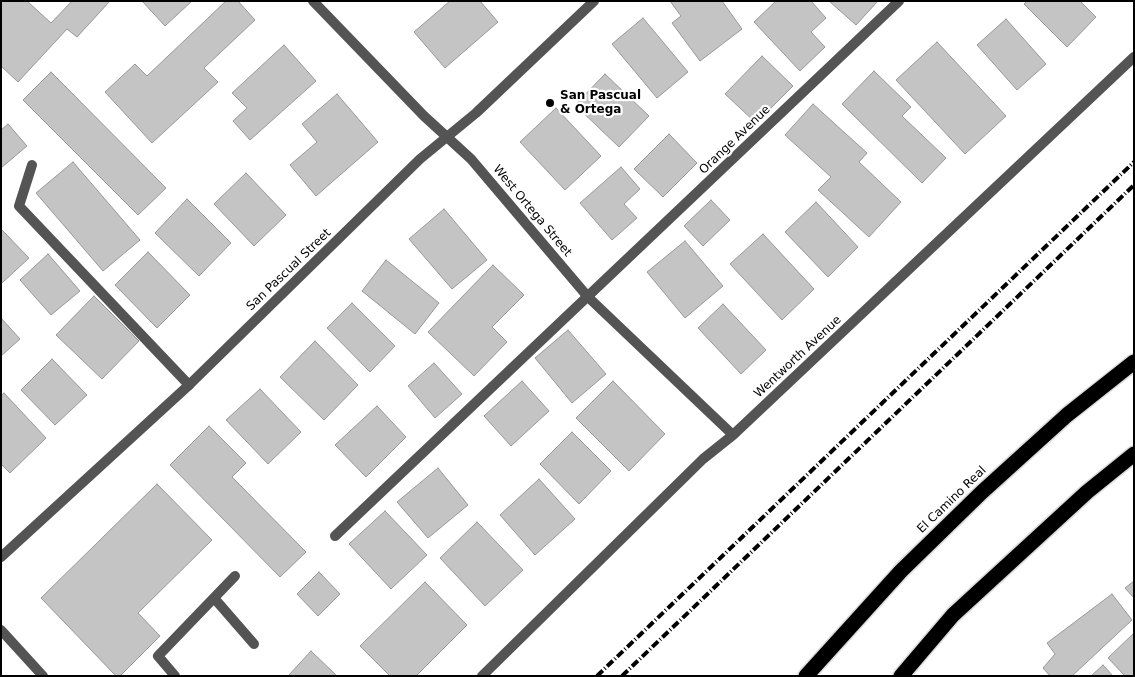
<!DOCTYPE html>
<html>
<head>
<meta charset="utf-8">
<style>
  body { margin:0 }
  #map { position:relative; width:1135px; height:677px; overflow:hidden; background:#fff; font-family:"DejaVu Sans",sans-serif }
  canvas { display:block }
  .frame { position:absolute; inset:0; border:2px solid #000; pointer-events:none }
</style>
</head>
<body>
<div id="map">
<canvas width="1135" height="677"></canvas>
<div class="frame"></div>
</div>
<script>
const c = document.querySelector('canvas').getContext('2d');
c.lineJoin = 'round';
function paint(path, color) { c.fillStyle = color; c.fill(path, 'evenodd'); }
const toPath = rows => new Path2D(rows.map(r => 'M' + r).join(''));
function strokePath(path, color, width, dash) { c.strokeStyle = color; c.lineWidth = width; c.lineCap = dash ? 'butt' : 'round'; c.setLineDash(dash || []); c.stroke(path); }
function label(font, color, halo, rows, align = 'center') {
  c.font = font + ' "DejaVu Sans",sans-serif'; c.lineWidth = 4.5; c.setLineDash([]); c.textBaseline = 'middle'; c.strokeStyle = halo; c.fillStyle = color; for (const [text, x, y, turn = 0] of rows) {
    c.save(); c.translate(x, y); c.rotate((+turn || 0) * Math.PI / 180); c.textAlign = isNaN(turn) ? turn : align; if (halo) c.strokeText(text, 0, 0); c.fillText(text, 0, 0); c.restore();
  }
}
const building = toPath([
  [1,1,27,1,51,23,72,1,110,1,77,37,67,29,18,82,1,66,1,1],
  [142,1,192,1,165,26,142,1],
  [226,1,238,1,255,20,204,68,218,82,152,143,105,92,135,64,147,76,226,1],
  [450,1,480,1,498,22,445,68,414,32,450,1],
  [670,1,722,1,742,29,700,61,672,23,681,16,670,1],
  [776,1,811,1,826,18,811,32,825,47,800,71,754,22,776,1],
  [829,1,878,1,856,25,829,1],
  [1027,1,1080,1,1096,17,1067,47,1024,4,1027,1],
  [643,18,688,72,657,98,612,44,643,18],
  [1006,19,1046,64,1017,90,977,45,1006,19],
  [937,42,1006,116,965,154,896,80,937,42],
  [284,45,316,81,250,140,233,121,247,108,232,93,284,45],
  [762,56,793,86,756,123,725,94,762,56],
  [874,71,911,107,902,116,946,158,922,183,842,104,874,71],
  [51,72,166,188,138,215,23,100,51,72],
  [605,74,649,116,619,147,575,105,605,74],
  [337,94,378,142,316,196,290,165,317,142,302,124,337,94],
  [813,104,867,153,859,162,901,202,869,237,818,190,831,177,785,135,813,104],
  [556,108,601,156,565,190,520,142,556,108],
  [8,124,27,146,1,168,1,130,8,124],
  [669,134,697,163,663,197,634,169,669,134],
  [73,162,140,240,103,271,36,193,73,162],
  [621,167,640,189,624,204,637,218,612,240,580,203,621,167],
  [246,173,286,215,254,246,214,204,246,173],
  [187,199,231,243,199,276,155,233,187,199],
  [711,200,730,220,703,246,684,226,711,200],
  [816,202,858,247,828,277,785,232,816,202],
  [444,209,487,260,452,289,409,239,444,209],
  [1,229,29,258,2,283,1,282,1,229],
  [763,234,814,289,782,320,730,264,763,234],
  [685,241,723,286,685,318,647,272,685,241],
  [148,252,190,295,157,328,115,285,148,252],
  [48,254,80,291,51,315,20,280,48,254],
  [386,260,439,303,415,334,362,291,386,260],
  [493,265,524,295,492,327,507,342,474,376,428,332,493,265],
  [94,296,139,341,102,379,56,335,94,296],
  [352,303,395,346,370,372,327,328,352,303],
  [723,304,766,350,741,374,698,328,723,304],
  [1,318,20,339,1,356,1,318],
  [568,330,606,374,572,403,535,358,568,330],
  [315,341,358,385,324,420,280,377,315,341],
  [52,359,87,395,55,425,21,390,52,359],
  [434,363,462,394,435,418,408,386,434,363],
  [522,381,549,411,511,446,484,416,522,381],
  [613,381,665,434,629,471,576,418,613,381],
  [260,389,301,432,268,464,226,420,260,389],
  [4,393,46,438,10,473,1,464,1,396,4,393],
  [377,406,406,437,366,477,335,445,377,406],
  [209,426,246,463,232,477,306,552,280,577,170,465,209,426],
  [572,432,611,471,579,504,540,464,572,432],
  [438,468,468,505,428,538,397,502,438,468],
  [539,479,575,519,535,555,500,515,539,479],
  [157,484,212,540,138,613,160,636,120,676,116,676,41,598,157,484],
  [385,511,427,555,391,589,349,544,385,511],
  [477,522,523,570,485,606,440,558,477,522],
  [319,572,340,594,318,616,297,594,319,572],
  [1134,581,1134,598,1125,588,1134,581],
  [425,582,467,625,416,676,390,676,360,646,425,582],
  [1112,594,1132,620,1072,676,1050,676,1043,668,1055,654,1047,643,1112,594],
  [1134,633,1134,676,1125,676,1108,658,1134,633],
  [311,651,337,676,288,676,311,651],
  [1103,665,1113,676,1091,676,1103,665]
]);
const service = toPath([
  [32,165,19,206,189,385],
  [335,536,899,1],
  [214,598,254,644],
  [175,676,158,656,235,576]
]);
const minor = toPath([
  [313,1,424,116,471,159,588,297,733,435],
  [1,557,189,385,420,159,476,113,594,1],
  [1,630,43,676],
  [482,676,703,459,733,435,1134,57]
]);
const motorway = toPath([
  [806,676,901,571,982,492,1067,415,1134,362],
  [901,676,953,615,1087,492,1134,454]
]);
const rail = toPath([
  [597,676,1134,162],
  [622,676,1134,185]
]);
const markers = [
  [550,103,5,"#000"]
];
const poiNames = [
  ["San Pascual",560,96],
  ["& Ortega",560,110]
];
const streetNames = [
  ["Orange Avenue",735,140,-44],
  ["West Ortega Street",532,211,50],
  ["San Pascual Street",289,270,-44],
  ["Wentworth Avenue",798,357,-43],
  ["El Camino Real",952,500,-44]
];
paint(building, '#c4c4c4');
strokePath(building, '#989898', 1);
strokePath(motorway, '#dbdbdb', 18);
strokePath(service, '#545454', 10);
strokePath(minor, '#545454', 10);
strokePath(motorway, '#000', 15);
strokePath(rail, '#000', 4, [8, 2.5, 1, 2.5]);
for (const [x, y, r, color] of markers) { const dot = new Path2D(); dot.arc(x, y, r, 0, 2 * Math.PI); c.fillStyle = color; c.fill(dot); strokePath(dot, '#fff', 2); }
label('bold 12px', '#000', '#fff', poiNames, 'left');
label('12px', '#000', '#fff', streetNames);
</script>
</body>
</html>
